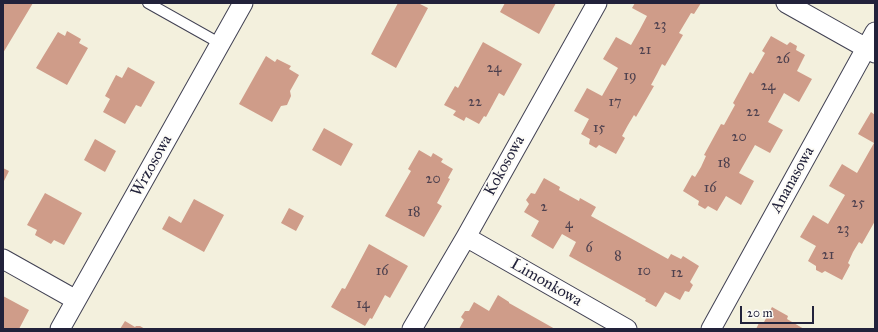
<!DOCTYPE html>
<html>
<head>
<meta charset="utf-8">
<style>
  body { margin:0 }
  #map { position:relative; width:878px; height:332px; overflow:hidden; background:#f3f0dd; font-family:"IM FELL Great Primer",serif }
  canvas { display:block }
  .frame { position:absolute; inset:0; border:4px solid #22223b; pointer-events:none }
  .scale { position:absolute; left:740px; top:306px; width:74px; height:18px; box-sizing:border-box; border:2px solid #22223b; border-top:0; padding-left:5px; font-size:12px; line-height:14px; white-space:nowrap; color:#22223b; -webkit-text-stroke:3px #fdfcf7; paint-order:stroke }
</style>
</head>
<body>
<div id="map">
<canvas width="878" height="332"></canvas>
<div class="frame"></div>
<div class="scale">20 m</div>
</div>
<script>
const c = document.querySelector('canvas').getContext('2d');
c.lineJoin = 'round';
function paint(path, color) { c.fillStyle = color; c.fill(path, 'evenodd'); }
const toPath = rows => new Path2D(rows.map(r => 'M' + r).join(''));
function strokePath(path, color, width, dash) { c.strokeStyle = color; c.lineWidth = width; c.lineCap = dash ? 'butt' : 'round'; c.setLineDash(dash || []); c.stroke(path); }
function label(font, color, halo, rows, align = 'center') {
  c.font = font + ' "IM FELL Great Primer",serif'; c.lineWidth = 4; c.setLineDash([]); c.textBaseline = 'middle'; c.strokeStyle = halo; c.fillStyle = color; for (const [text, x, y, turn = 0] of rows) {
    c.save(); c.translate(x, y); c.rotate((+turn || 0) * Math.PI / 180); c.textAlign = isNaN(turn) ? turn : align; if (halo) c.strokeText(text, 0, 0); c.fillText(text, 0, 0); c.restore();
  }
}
const building = toPath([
  [3,3,33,3,3,53],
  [398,3,418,3,428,8,396,68,371,54],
  [505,3,556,3,539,34,500,12],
  [635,3,701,3,694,14,691,13,679,33,683,35,665,66,662,64,657,74,651,85,654,86,636,117,634,115,628,125,622,136,625,138,616,154,599,145,596,148,589,144,590,139,581,134,589,119,574,111,587,88,602,96,618,68,603,59,616,37,631,45,639,31,647,16,632,8],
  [67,31,81,39,79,43,88,48,67,85,36,68,58,32,65,36],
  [771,36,787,45,790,42,797,46,796,50,805,55,797,71,812,79,799,102,784,93,768,122,783,130,770,153,755,145,739,173,754,181,741,205,726,196,717,211,708,206,705,209,698,205,699,201,683,191,692,175,695,177,701,167,706,156,704,155,721,124,724,125,735,105,733,103,750,72,753,74,765,53,762,51],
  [483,42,522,64,504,96,499,93,486,117,484,116,479,124,466,117,464,121,453,115,456,111,444,105,455,86,458,88],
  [266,56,275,62,277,59,291,66,289,69,299,75,290,91,291,96,287,105,281,106,272,122,239,104],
  [128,67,155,82,141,107,136,105,125,124,103,112,110,99,105,96,116,75,122,78],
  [871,112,875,115,875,221,862,244,859,242,853,252,848,263,850,265,842,280,825,271,822,273,816,270,816,266,808,261,816,246,800,237,813,215,828,224,845,195,829,186,842,164,857,173,874,143,858,134],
  [324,128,353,144,341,166,312,150],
  [95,139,116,151,105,172,84,160],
  [419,150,431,157,433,153,443,159,441,162,453,169,448,178,450,179,437,203,442,206,424,237,385,216,411,171,408,169],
  [3,168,9,171,3,183],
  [544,178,560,187,559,190,579,201,580,198,596,207,591,216,668,259,671,254,681,259,683,256,699,266,690,282,693,285,689,292,685,291,680,300,665,292,656,307,645,301,646,299,569,256,576,242,562,234,553,249,531,236,539,221,524,212,529,204,526,200,531,193,535,194],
  [45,193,82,213,64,245,54,240,51,244,35,235,37,230,27,225],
  [194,199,224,215,204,252,162,229,169,216,181,223],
  [289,208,304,216,296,231,281,223],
  [369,244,408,266,390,298,385,295,372,319,370,318,365,326,331,307,342,288,345,289],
  [498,295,509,302,509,303,555,329,459,329,464,320,461,317,465,311,469,311,474,302,489,311],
  [3,296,29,310,19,329,3,329],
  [772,307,788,316,787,319,804,329,756,329,759,323,763,324],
  [125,321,135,327,136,326,140,326,145,329,120,329]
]);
const service = toPath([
  [148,3,221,44]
]);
const minor = toPath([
  [786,3,875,53],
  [466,237,627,329],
  [3,259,76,300],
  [60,329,243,3],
  [412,329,466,237,597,3],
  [711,329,875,32]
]);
const numberNames = [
  ["23",660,26],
  ["21",645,51],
  ["26",783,60],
  ["24",494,69],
  ["19",630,77],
  ["24",768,87],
  ["22",475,103],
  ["17",615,103],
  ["22",753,113],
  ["15",599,129],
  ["20",739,138],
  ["18",724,164],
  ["20",433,180],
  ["16",710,189],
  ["25",858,204],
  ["2",544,208],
  ["18",414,213],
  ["4",569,225],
  ["23",843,230],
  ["6",589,249],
  ["21",828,256],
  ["8",618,257],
  ["16",382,272],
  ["10",644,272],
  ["12",677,274],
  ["14",363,305]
];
const streetNames = [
  ["Wrzosowa",152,166,-61],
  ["Kokosowa",505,166,-61],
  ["Ananasowa",793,180,-61],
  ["Limonkowa",546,283,30]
];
paint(building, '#cf9c89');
strokePath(service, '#414153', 12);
strokePath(minor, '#414153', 21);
strokePath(service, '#fff', 10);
strokePath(minor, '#fff', 19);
label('14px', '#4d404e', null, numberNames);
label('16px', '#22223b', '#fdfcf7', streetNames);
</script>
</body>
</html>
